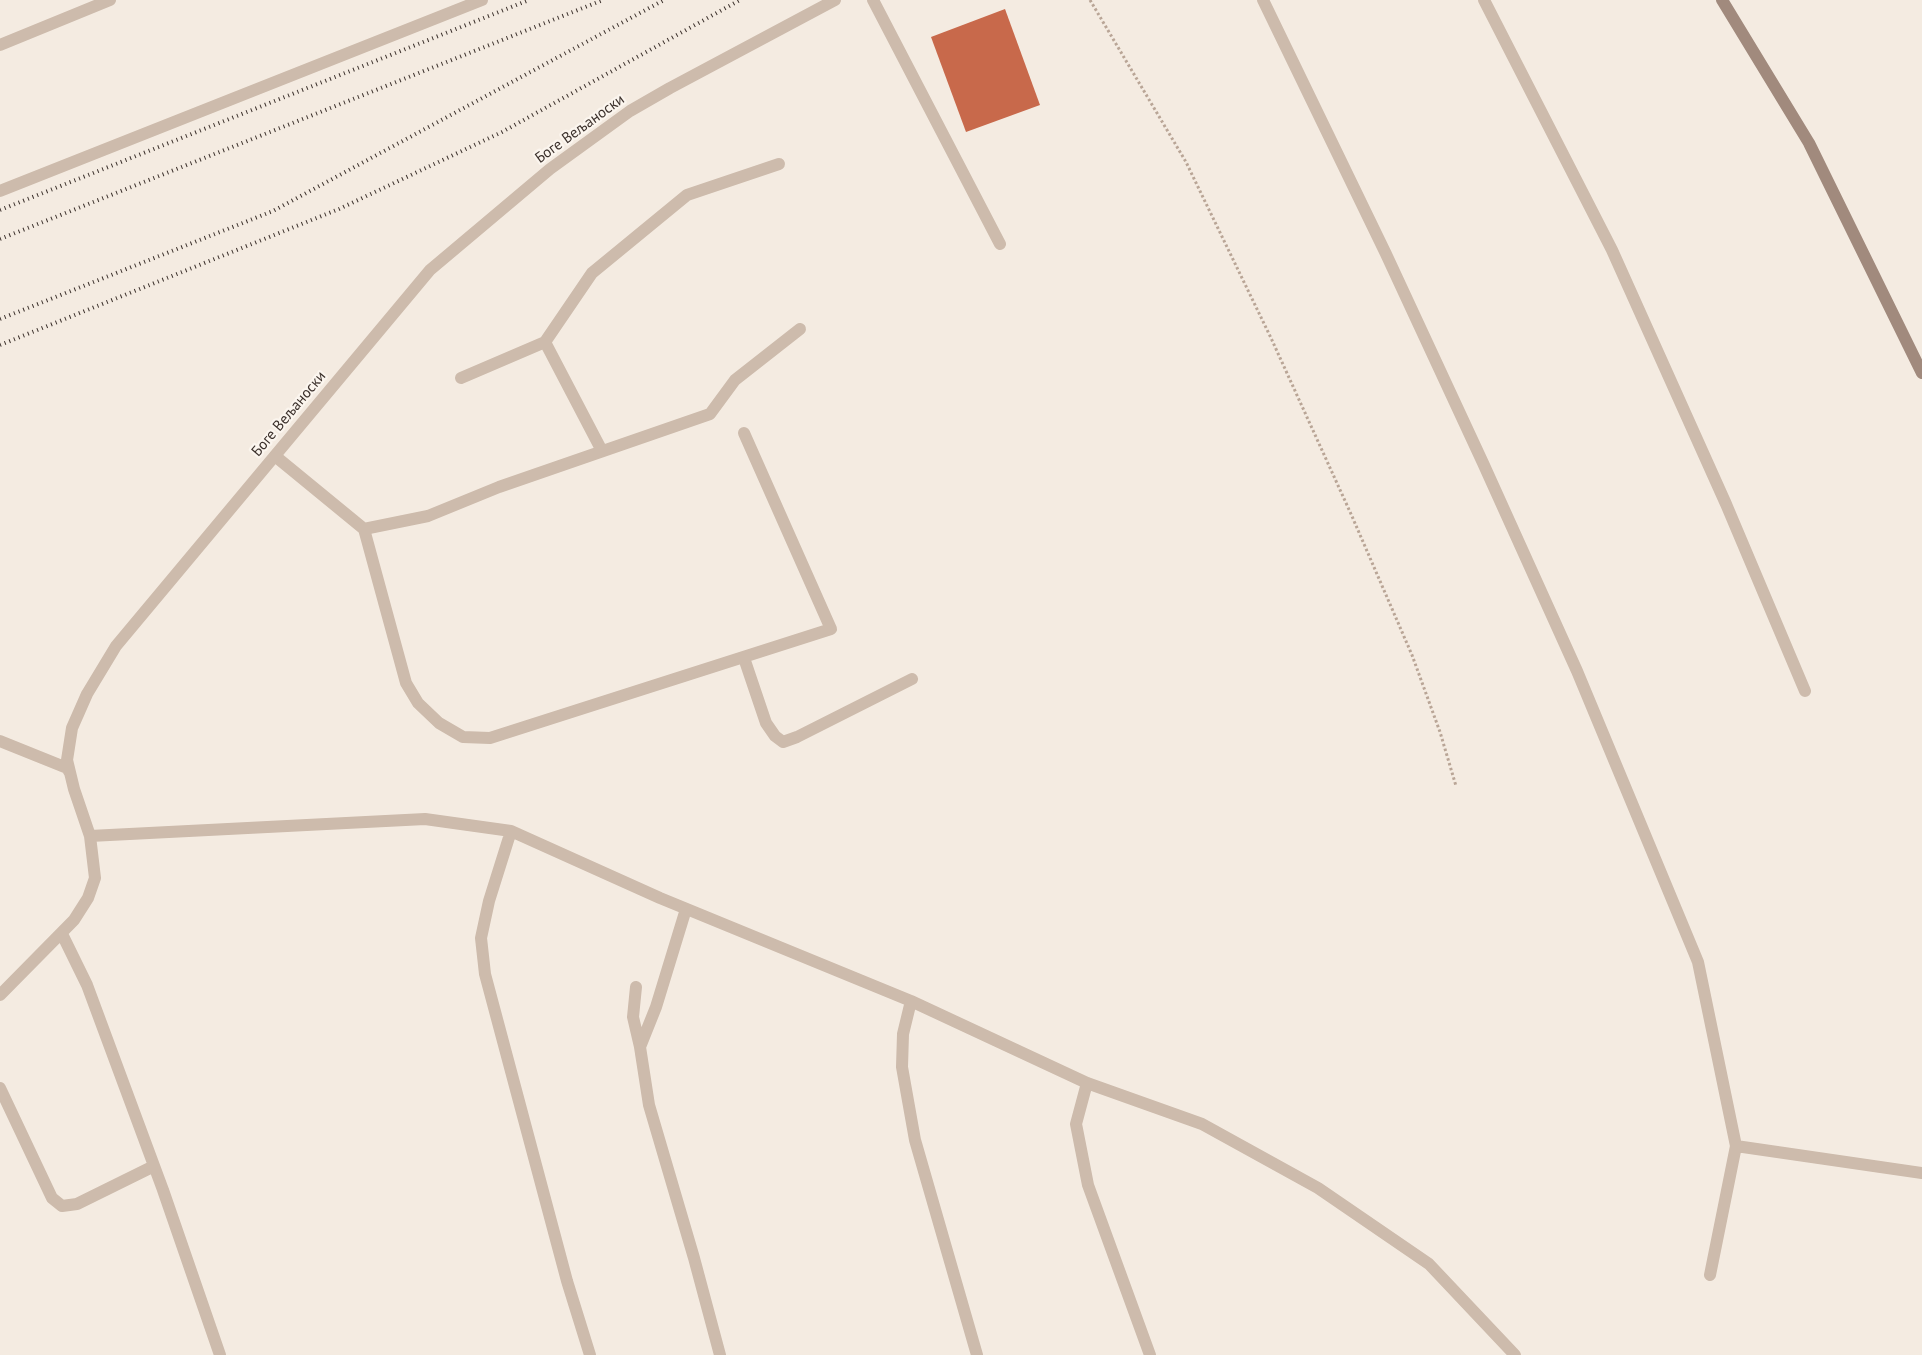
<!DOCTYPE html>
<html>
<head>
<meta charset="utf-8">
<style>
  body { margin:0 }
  canvas { display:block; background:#f4ebe1 }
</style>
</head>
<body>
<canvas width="1922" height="1355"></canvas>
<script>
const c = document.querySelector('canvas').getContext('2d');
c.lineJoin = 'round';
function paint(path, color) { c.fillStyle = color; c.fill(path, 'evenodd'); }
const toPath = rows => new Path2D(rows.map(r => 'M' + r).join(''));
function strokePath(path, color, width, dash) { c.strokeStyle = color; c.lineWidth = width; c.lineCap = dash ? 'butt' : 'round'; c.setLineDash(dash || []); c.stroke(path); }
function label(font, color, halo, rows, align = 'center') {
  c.font = font + ' "PT Sans",sans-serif'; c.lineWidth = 4.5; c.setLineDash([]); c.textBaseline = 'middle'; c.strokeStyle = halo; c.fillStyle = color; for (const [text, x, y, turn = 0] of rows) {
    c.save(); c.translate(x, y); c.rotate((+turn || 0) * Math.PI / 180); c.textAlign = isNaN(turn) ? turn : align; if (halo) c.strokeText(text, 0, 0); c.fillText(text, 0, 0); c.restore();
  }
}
const building = toPath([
  [1005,9,1040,105,966,132,931,37]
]);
const path = toPath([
  [1090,0,1186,162,1271,338,1351,514,1412,655,1440,732,1456,786]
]);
const lane = toPath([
  [461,378,545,342],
  [602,451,545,342,592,273,687,195,779,164],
  [275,456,364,529,428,516,499,487,710,414,735,380,800,329],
  [364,529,406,683,418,703,439,723,463,737,490,738,831,629,744,433],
  [744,658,766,723,775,736,783,742,797,737,912,679]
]);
const street = toPath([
  [873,0,1000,244],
  [1263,0,1386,254,1483,463,1577,671,1698,962,1736,1146,1710,1275],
  [1484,0,1612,250,1726,504,1805,691],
  [0,45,110,0],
  [0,191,482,0],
  [0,741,67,768,70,773],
  [511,831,489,901,481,938,485,974,567,1281,590,1355],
  [90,836,425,819,511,831,660,898,911,1001,1087,1083,1202,1124,1318,1188,1429,1264,1515,1355],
  [686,909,656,1007,640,1047,649,1105,694,1258,720,1355],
  [62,934,87,985,163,1190,220,1355],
  [636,987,633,1017,640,1047],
  [0,995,74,920,88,898,95,878,90,836,74,789,67,760,72,728,87,694,116,646,430,270,550,169,630,111,670,88,835,0],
  [911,1001,903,1034,902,1067,915,1140,977,1355],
  [1087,1083,1076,1124,1088,1185,1150,1355],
  [0,1088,52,1198,62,1206,77,1204,154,1166],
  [1736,1146,1922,1173]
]);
const secondary = toPath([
  [1722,0,1809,143,1922,373]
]);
const rail = toPath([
  [0,210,529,0],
  [0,239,603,0],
  [0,319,273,211,664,0],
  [0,345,339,209,502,132,740,0]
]);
const streetNames = [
  ["Боге Вељаноски",580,129,-36],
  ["Боге Вељаноски",289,414,-50]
];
paint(building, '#c8694b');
strokePath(path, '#b9a596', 3, [2.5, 2.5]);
strokePath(lane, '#cdbbac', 12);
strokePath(street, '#cdbbac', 12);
strokePath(secondary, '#a18a7d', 12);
strokePath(rail, '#3b302b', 4, [1, 4]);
label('15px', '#3b302b', '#fbf5ee', streetNames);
</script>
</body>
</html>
